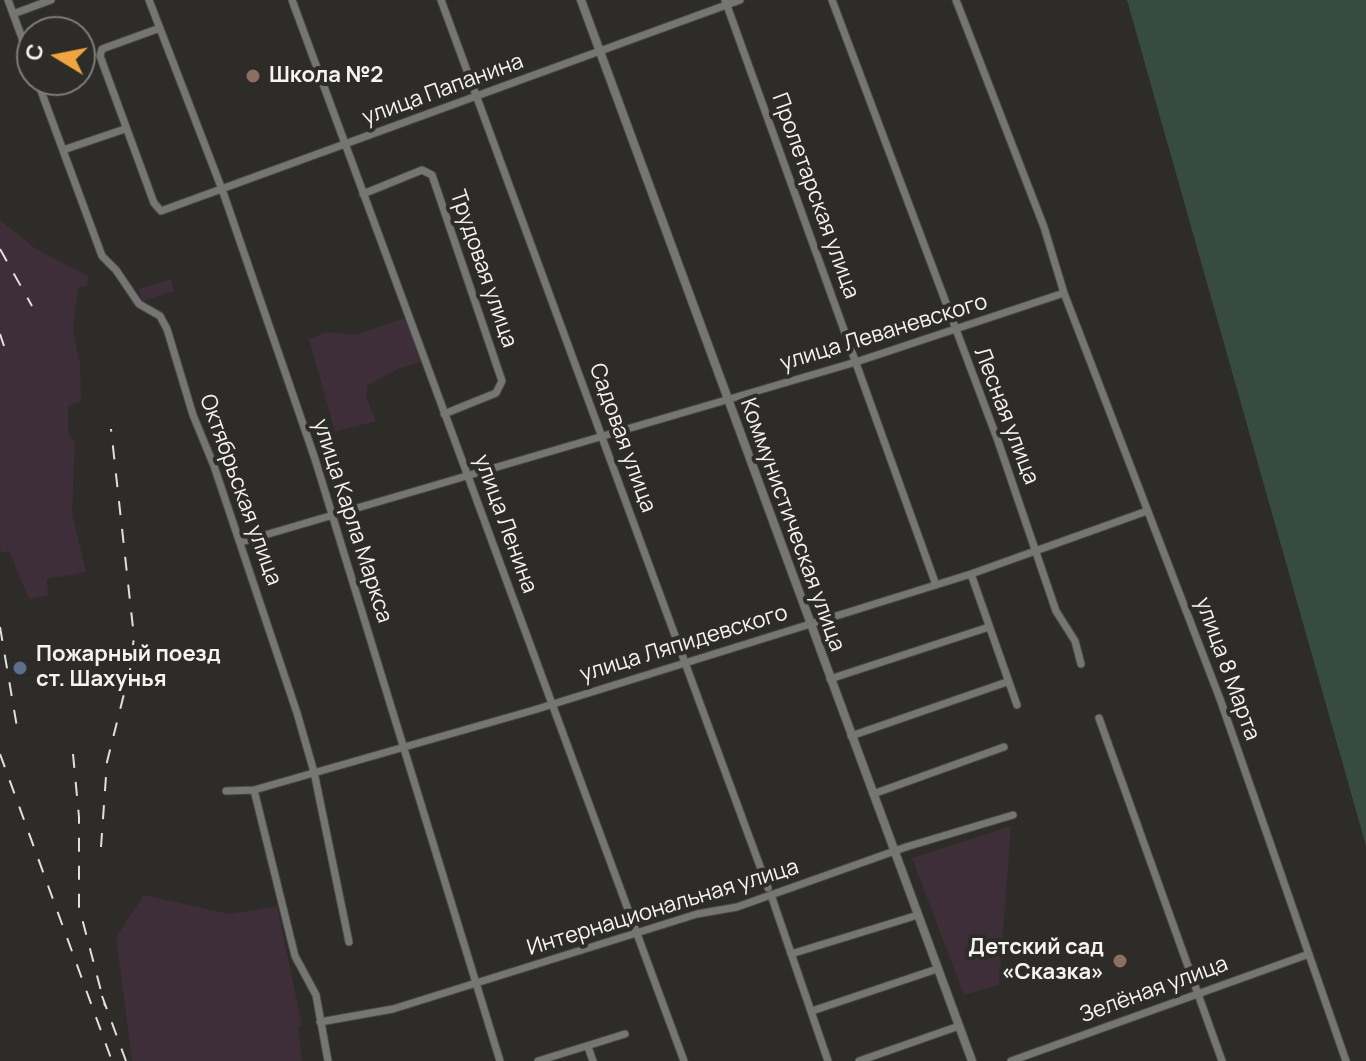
<!DOCTYPE html>
<html>
<head>
<meta charset="utf-8">
<style>
  body { margin:0 }
  #map { position:relative; width:1366px; height:1061px; overflow:hidden; background:#2d2c28; font-family:Manrope,sans-serif }
  canvas { display:block }
  .north { position:absolute; left:16px; top:16px; width:80px; height:80px; box-sizing:border-box; background:#2d2c28; border:2px solid #7d7c79; border-radius:50%; rotate:280deg; font-size:22px; font-weight:700; line-height:32px; text-align:center; color:#f5f4f2 }
  .north::after { content:''; display:block; margin:auto; width:28px; height:36px; background:#f0a63f; clip-path:polygon(50% 0,100% 100%,50% 72%,0 100%) }
</style>
</head>
<body>
<div id="map">
<canvas width="1366" height="1061"></canvas>
<div class="north">С</div>
</div>
<script>
const c = document.querySelector('canvas').getContext('2d');
c.lineJoin = 'round';
function paint(path, color) { c.fillStyle = color; c.fill(path, 'evenodd'); }
const toPath = rows => new Path2D(rows.map(r => 'M' + r).join(''));
function strokePath(path, color, width, dash) { c.strokeStyle = color; c.lineWidth = width; c.lineCap = dash ? 'butt' : 'round'; c.setLineDash(dash || []); c.stroke(path); }
function label(font, color, halo, rows, align = 'center') {
  c.font = font + ' Manrope,sans-serif'; c.lineWidth = 8; c.setLineDash([]); c.textBaseline = 'middle'; c.strokeStyle = halo; c.fillStyle = color; for (const [text, x, y, turn = 0] of rows) {
    c.save(); c.translate(x, y); c.rotate((+turn || 0) * Math.PI / 180); c.textAlign = isNaN(turn) ? turn : align; if (halo) c.strokeText(text, 0, 0); c.fillText(text, 0, 0); c.restore();
  }
}
const industrial = toPath([
  [0,220,36,249,89,276,87,285,78,288,73,329,80,364,81,401,68,406,68,433,75,443,72,514,86,572,46,579,49,595,29,599,9,551,1,553,0,549],
  [171,279,174,291,142,301,139,289],
  [405,318,422,362,400,368,368,385,366,397,376,421,335,432,309,339,327,332,355,335],
  [1011,826,999,985,964,995,912,858],
  [144,895,229,914,277,906,302,1025,298,1026,302,1061,132,1061,116,937]
]);
const green = toPath([
  [1127,0,1366,0,1366,846]
]);
const minor = toPath([
  [8,0,32,65],
  [149,0,223,192,315,459,500,1061],
  [292,0,684,1061],
  [441,0,768,888],
  [725,0,936,585],
  [832,0,998,441,1056,611,1075,641,1081,664],
  [13,14,51,0],
  [160,28,102,49,100,56,154,203,161,211,740,0],
  [37,80,102,256,116,270,139,304,160,316,167,329,193,415,214,466,297,713,314,772,349,942],
  [63,150,125,129],
  [363,194,422,170,432,175,502,381,496,393,444,414],
  [1064,293,1220,699,1346,1061],
  [241,542,856,362,1064,293,1044,227,956,0],
  [971,574,1017,705],
  [830,679,989,627],
  [1099,718,1222,1061],
  [851,736,1007,682],
  [254,790,295,956,316,995,328,1061],
  [226,791,254,790,534,710,971,574,1147,511],
  [873,794,1004,747],
  [771,895,828,1061],
  [791,954,918,915],
  [812,1011,937,969],
  [320,1022,393,1009,697,914,737,907,906,847,1013,815],
  [588,1047,593,1061],
  [538,1061,625,1034],
  [859,1061,959,1026],
  [1011,1061,1309,954]
]);
const tertiary = toPath([
  [581,0,972,1061]
]);
const rail = toPath([
  [0,249,32,306],
  [0,334,4,346],
  [0,627,18,733],
  [0,754,112,1061],
  [73,754,79,817,79,907,105,1006],
  [101,847,107,762,130,670,134,637,111,429],
  [102,996,126,1061]
]);
const markers = [
  [253,76,8,"#8d6e63"],
  [20,668,8,"#5c6f8a"],
  [1120,961,8,"#8d6e63"]
];
const poiNames = [
  ["Школа №2",269,76],
  ["Пожарный поезд",36,655],
  ["ст. Шахунья",36,680],
  ["Детский сад",1104,948,"right"],
  ["«Сказка»",1104,973,"right"]
];
const streetNames = [
  ["улица Папанина",443,90,-20],
  ["Пролетарская улица",815,196,70],
  ["Трудовая улица",483,269,71],
  ["улица Леваневского",884,333,-17],
  ["Лесная улица",1006,416,69],
  ["Садовая улица",622,438,70],
  ["Октябрьская улица",240,490,70],
  ["улица Карла Маркса",352,521,72],
  ["улица Ленина",505,524,70],
  ["Коммунистическая улица",792,525,70],
  ["улица Ляпидевского",684,644,-17],
  ["улица 8 Марта",1227,669,70],
  ["Интернациональная улица",663,908,-17],
  ["Зелёная улица",1154,990,-20]
];
paint(industrial, '#3e2e39');
paint(green, '#374b42');
strokePath(minor, '#494844', 9);
strokePath(tertiary, '#494844', 10);
strokePath(minor, '#757573', 7);
strokePath(tertiary, '#757573', 8);
strokePath(rail, '#e0dfdd', 2, [14, 14]);
for (const [x, y, r, color] of markers) { const dot = new Path2D(); dot.arc(x, y, r, 0, 2 * Math.PI); c.fillStyle = color; c.fill(dot); strokePath(dot, '#2d2c28', 3); }
label('bold 22px', '#f5f4f2', '#2d2c28', poiNames, 'left');
label('22px', '#f5f4f2', '#2d2c28', streetNames);
</script>
</body>
</html>
